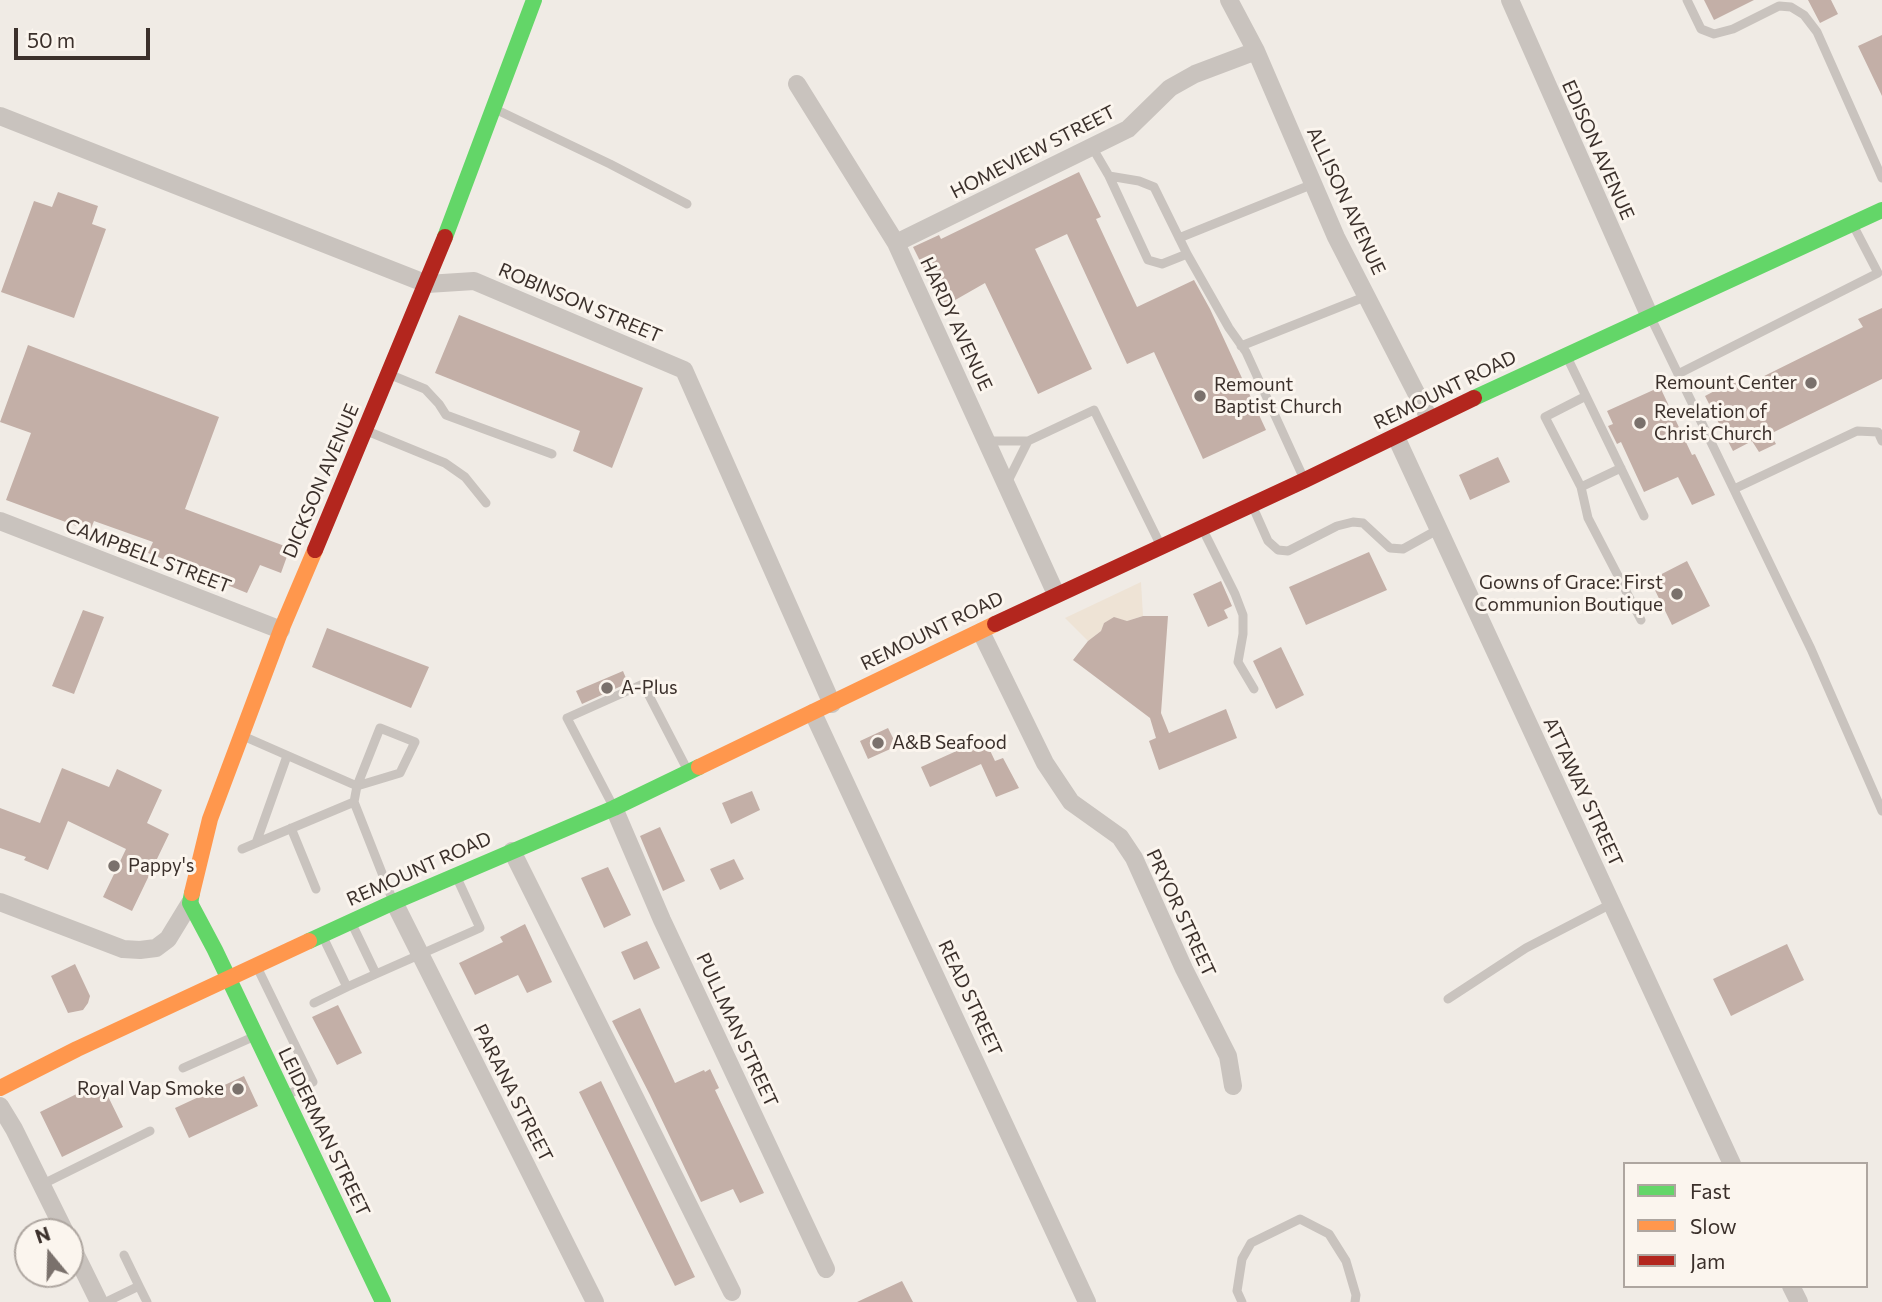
<!DOCTYPE html>
<html>
<head>
<meta charset="utf-8">
<style>
  body { margin:0 }
  #map { position:relative; width:1882px; height:1302px; overflow:hidden; background:#f0ebe5; font-family:Commissioner,sans-serif }
  canvas { display:block }
  .legend { position:absolute; left:1623px; top:1162px; width:245px; height:126px; box-sizing:border-box; background:#fbf5ee; border:2px solid #aea6a0; margin:0; padding:9px 12px; list-style:none; font-size:21px; color:#3b302b }
  .legend li { display:flex; align-items:center; gap:14px; height:35px }
  .legend b { width:35px; border:2px solid #aea6a0 }
  .north { position:absolute; left:14px; top:1218px; width:70px; height:70px; box-sizing:border-box; background:#fbf5ee; border:2px solid #aea6a0; border-radius:50%; rotate:341deg; font-size:19px; font-weight:700; line-height:28px; text-align:center; color:#3b302b }
  .north::after { content:''; display:block; margin:auto; width:24px; height:32px; background:#7a716c; clip-path:polygon(50% 0,100% 100%,50% 72%,0 100%) }
  .scale { position:absolute; left:14px; top:28px; width:136px; height:32px; box-sizing:border-box; border:4px solid #3b302b; border-top:0; padding-left:9px; font-size:21px; line-height:24px; white-space:nowrap; color:#3b302b; -webkit-text-stroke:5px #fbf5ee; paint-order:stroke }
</style>
</head>
<body>
<div id="map">
<canvas width="1882" height="1302"></canvas>
<ul class="legend">
<li><b style="height:9px;background:#63d668"></b>Fast</li>
<li><b style="height:9px;background:#ff974d"></b>Slow</li>
<li><b style="height:9px;background:#b3261e"></b>Jam</li>
</ul>
<div class="north">N</div>
<div class="scale">50 m</div>
</div>
<script>
const c = document.querySelector('canvas').getContext('2d');
c.lineJoin = 'round';
function paint(path, color) { c.fillStyle = color; c.fill(path, 'evenodd'); }
const toPath = rows => new Path2D(rows.map(r => 'M' + r).join(''));
function strokePath(path, color, width, dash) { c.strokeStyle = color; c.lineWidth = width; c.lineCap = dash ? 'butt' : 'round'; c.setLineDash(dash || []); c.stroke(path); }
function label(font, color, halo, rows, align = 'center') {
  c.font = font + ' Commissioner,sans-serif'; c.lineWidth = 6; c.setLineDash([]); c.textBaseline = 'middle'; c.strokeStyle = halo; c.fillStyle = color; for (const [text, x, y, turn = 0] of rows) {
    c.save(); c.translate(x, y); c.rotate((+turn || 0) * Math.PI / 180); c.textAlign = isNaN(turn) ? turn : align; if (halo) c.strokeText(text, 0, 0); c.fillText(text, 0, 0); c.restore();
  }
}
const plaza = toPath([
  [1141,582,1143,616,1127,621,1114,618,1104,623,1101,631,1088,641,1065,618]
]);
const building = toPath([
  [1704,0,1754,0,1714,20],
  [1808,0,1831,0,1838,14,1820,23],
  [1882,35,1882,96,1858,46],
  [1079,172,1101,217,1096,219,1137,307,1194,280,1210,309,1266,430,1203,459,1154,352,1127,364,1067,234,1035,249,1092,369,1038,394,985,283,943,307,913,247,939,235,941,239],
  [58,192,98,206,92,224,106,229,74,318,1,292,34,201,52,207],
  [1882,308,1882,379,1770,434,1776,444,1759,452,1752,441,1733,451,1705,396,1737,379,1742,387,1863,327,1858,319],
  [459,315,643,388,612,468,573,451,580,431,435,373],
  [28,345,219,417,185,509,290,548,281,573,260,565,247,593,148,553,153,542,94,521,90,531,6,500,31,433,0,422],
  [1660,387,1692,455,1695,454,1715,495,1692,505,1678,477,1644,492,1621,442,1617,444,1608,426,1613,424,1607,411],
  [1498,457,1510,482,1470,500,1459,475],
  [1369,552,1387,590,1306,625,1289,587],
  [1687,561,1710,606,1672,625,1650,580],
  [1221,581,1232,606,1224,610,1228,618,1208,627,1193,594],
  [83,610,104,617,74,694,52,686],
  [1143,616,1168,616,1161,713,1169,733,1226,709,1237,738,1159,770,1149,741,1156,738,1150,718,1073,660,1088,641,1101,631,1104,623,1114,617,1127,621],
  [327,628,429,667,411,708,312,667],
  [1281,647,1304,695,1276,709,1253,661],
  [623,671,628,683,582,704,576,691],
  [888,728,897,746,868,759,860,741],
  [986,742,995,761,1003,758,1019,788,996,797,981,764,930,787,921,767,961,749,963,752],
  [62,768,109,787,117,769,162,790,147,823,169,834,132,911,103,897,126,849,68,821,48,870,24,860,26,857,0,848,0,808,40,823],
  [752,791,760,810,731,824,722,803],
  [660,827,685,881,663,891,640,836],
  [734,859,744,879,720,890,710,869],
  [608,867,631,915,604,928,581,878],
  [525,924,552,982,527,993,518,975,475,995,459,963,503,942,500,937],
  [647,941,660,968,634,980,621,952],
  [1787,944,1804,980,1731,1016,1713,979],
  [75,964,90,996,88,1003,83,1010,68,1013,51,976],
  [338,1005,362,1053,337,1065,312,1017],
  [640,1008,675,1083,704,1070,705,1072,710,1069,719,1088,715,1090,764,1193,740,1203,733,1189,701,1202,650,1095,612,1021],
  [244,1076,258,1106,189,1138,175,1108],
  [601,1081,695,1277,675,1286,579,1092],
  [101,1082,123,1127,62,1157,40,1112],
  [902,1281,913,1302,857,1302]
]);
const lane = toPath([
  [1687,0,1701,29,1714,34,1733,29,1779,6,1791,7,1804,15,1817,32,1882,178],
  [495,109,610,164,687,204],
  [1092,147,1109,176,1139,181,1154,187,1187,254,1229,328,1246,352,1304,479],
  [1109,176,1148,260,1162,264,1187,254],
  [1179,238,1313,184],
  [1651,318,1811,649,1882,811],
  [1241,346,1367,296],
  [1567,357,1644,516],
  [1678,374,1878,273,1853,225],
  [391,375,425,389,439,404,446,415,552,454],
  [1586,396,1545,417,1581,487,1621,468],
  [367,431,445,463,465,477,486,503],
  [986,441,1028,441,1007,483],
  [1028,441,1094,410,1160,544],
  [1581,487,1588,518,1641,620],
  [1734,489,1857,431,1878,432,1882,441],
  [1252,505,1268,541,1278,550,1288,551,1337,526,1353,522,1363,523,1390,548,1403,549,1439,529],
  [1203,530,1235,594,1243,615,1243,634,1238,662,1254,689],
  [243,736,357,786,380,728,415,742,400,773,357,786,354,802,393,901],
  [613,806,567,718,587,709,643,684,688,771],
  [291,828,316,889],
  [256,843,287,756],
  [242,849,354,802],
  [352,924,376,974],
  [323,937,347,987,376,974,480,928,457,878],
  [257,967,313,1082,287,1095],
  [1448,999,1526,948,1611,904],
  [314,1003,347,987],
  [183,1068,253,1037],
  [41,1185,150,1131],
  [124,1255,139,1286],
  [106,1302,139,1286,147,1302],
  [1242,1302,1237,1291,1242,1259,1251,1243,1300,1219,1329,1234,1346,1261,1356,1295,1355,1302]
]);
const street = toPath([
  [1229,0,1256,51,1336,237,1429,418],
  [1510,0,1650,317],
  [797,84,896,243,1056,594],
  [0,116,427,284,474,281,684,370,832,704],
  [896,243,1128,129,1170,88,1195,74,1256,51],
  [1396,437,1732,1164],
  [0,521,281,630],
  [981,632,1045,763,1071,802,1120,837,1134,858,1184,969,1228,1056,1233,1086],
  [813,713,1087,1302],
  [614,808,662,920,826,1269],
  [512,851,732,1292],
  [0,902,123,949,140,950,156,948,168,939,190,903],
  [394,902,595,1302],
  [0,1106,14,1129,65,1232],
  [70,1243,99,1302],
  [1791,1286,1799,1302]
]);
const fast = toPath([
  [445,237,534,0],
  [1474,398,1882,210],
  [192,893,190,903,215,950,383,1302],
  [309,941,394,902,614,808,699,767]
]);
const slow = toPath([
  [699,767,995,624],
  [192,893,210,819,281,630,315,550],
  [0,1088,77,1049,309,941]
]);
const jam = toPath([
  [315,550,445,237],
  [995,624,1305,480,1474,398]
]);
const markers = [
  [1811,383,7,"#7a716c"],
  [1200,396,7,"#7a716c"],
  [1640,423,7,"#7a716c"],
  [1677,594,7,"#7a716c"],
  [607,688,7,"#7a716c"],
  [878,743,7,"#7a716c"],
  [114,866,7,"#7a716c"],
  [238,1089,7,"#7a716c"]
];
const streetNames = [
  ["EDISON AVENUE",1598,150,66],
  ["HOMEVIEW STREET",1033,152,-27],
  ["ALLISON AVENUE",1346,201,65],
  ["ROBINSON STREET",580,303,23],
  ["HARDY AVENUE",956,324,65],
  ["REMOUNT ROAD",1445,390,-26],
  ["DICKSON AVENUE",321,481,-67],
  ["CAMPBELL STREET",148,556,21],
  ["REMOUNT ROAD",932,631,-26],
  ["ATTAWAY STREET",1583,792,65],
  ["REMOUNT ROAD",419,869,-24],
  ["PRYOR STREET",1181,913,65],
  ["READ STREET",970,998,65],
  ["PULLMAN STREET",737,1030,65],
  ["PARANA STREET",513,1093,63],
  ["LEIDERMAN STREET",324,1132,64]
];
const poiNames = [
  ["Remount Center",1797,383,"right"],
  ["Remount",1214,385],
  ["Baptist Church",1214,407],
  ["Revelation of",1654,412],
  ["Christ Church",1654,434],
  ["Gowns of Grace: First",1663,583,"right"],
  ["Communion Boutique",1663,605,"right"],
  ["A-Plus",621,688],
  ["A&B Seafood",892,743],
  ["Pappy's",128,866],
  ["Royal Vap Smoke",224,1089,"right"]
];
paint(plaza, '#eee3d5');
paint(building, '#c3afa7');
strokePath(lane, '#c9c3be', 9);
strokePath(street, '#c9c3be', 18);
strokePath(fast, '#63d668', 16);
strokePath(slow, '#ff974d', 16);
strokePath(jam, '#b3261e', 16);
for (const [x, y, r, color] of markers) { const dot = new Path2D(); dot.arc(x, y, r, 0, 2 * Math.PI); c.fillStyle = color; c.fill(dot); strokePath(dot, '#fbf5ee', 2.5); }
label('19px', '#3b302b', '#fbf5ee', streetNames);
label('19px', '#3b302b', '#fbf5ee', poiNames, 'left');
</script>
</body>
</html>
